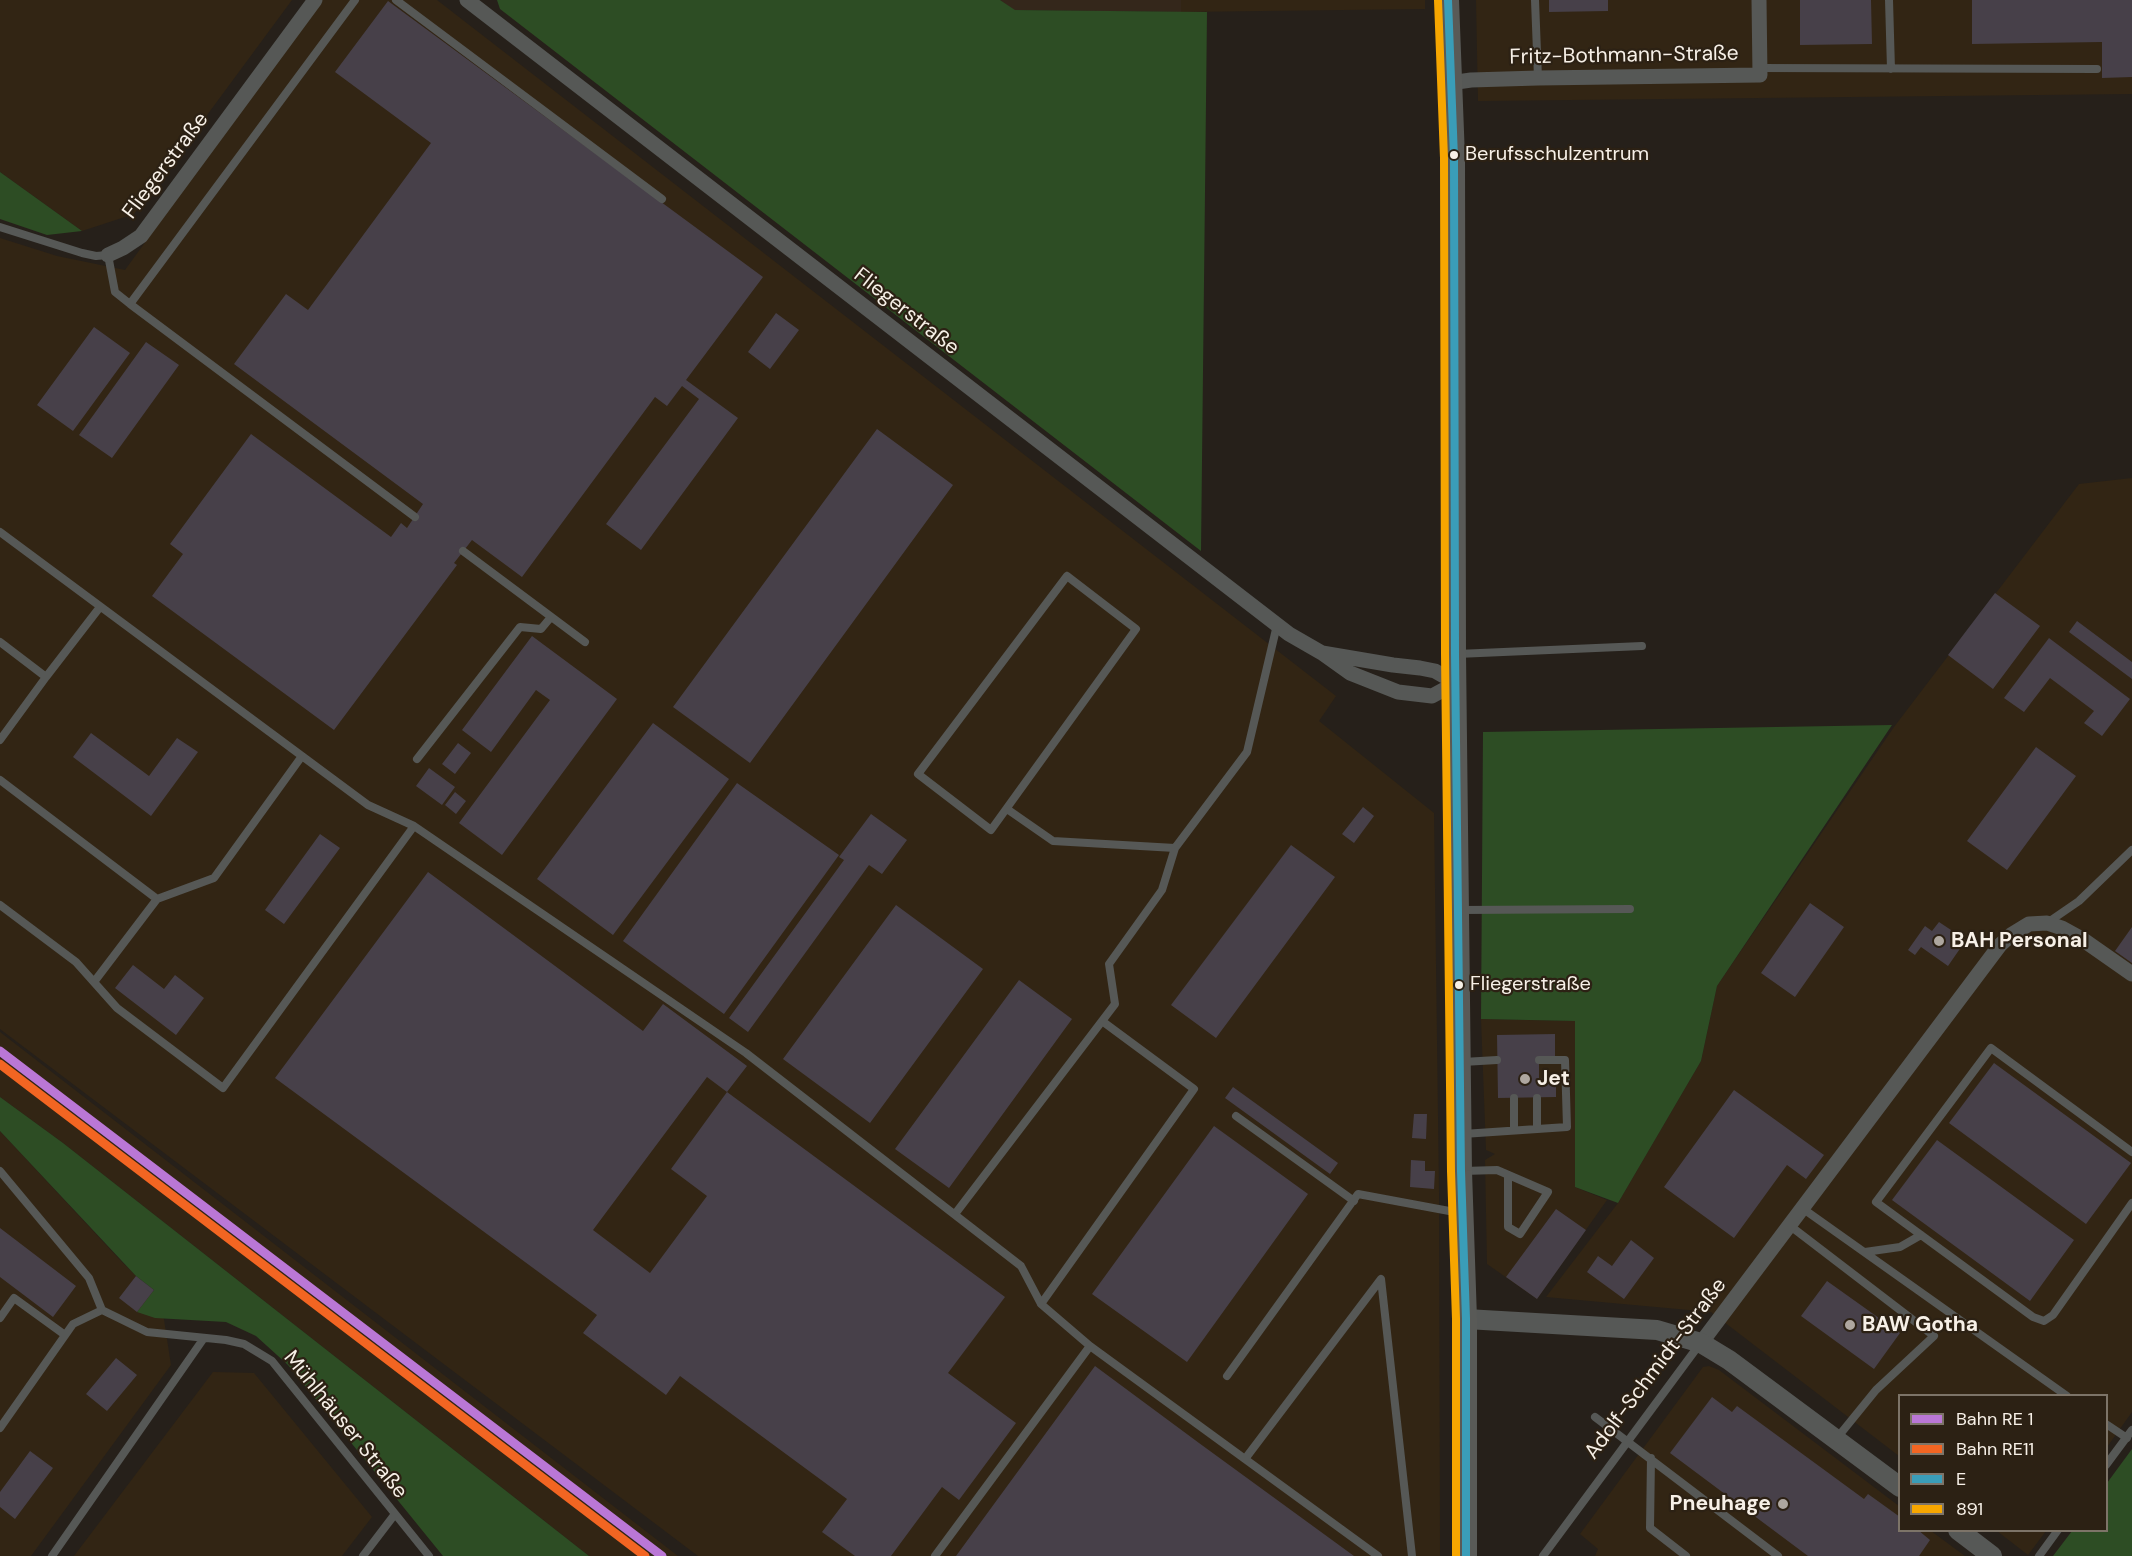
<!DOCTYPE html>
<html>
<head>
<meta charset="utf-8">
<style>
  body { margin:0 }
  #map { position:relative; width:2132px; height:1556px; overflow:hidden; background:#26201a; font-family:"DM Sans",sans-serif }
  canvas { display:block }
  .legend { position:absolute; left:1898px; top:1394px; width:210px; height:138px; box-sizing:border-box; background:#2c2114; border:2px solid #7d7468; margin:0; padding:8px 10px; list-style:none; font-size:18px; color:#f7f0e7 }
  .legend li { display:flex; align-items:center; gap:12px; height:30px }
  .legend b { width:30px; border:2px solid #7d7468 }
</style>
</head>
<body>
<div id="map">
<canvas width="2132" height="1556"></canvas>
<ul class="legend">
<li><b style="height:8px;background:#ba77d6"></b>Bahn RE 1</li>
<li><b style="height:8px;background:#f26522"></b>Bahn RE11</li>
<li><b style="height:8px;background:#3a9db8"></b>E</li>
<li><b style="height:8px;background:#f7a600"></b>891</li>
</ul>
</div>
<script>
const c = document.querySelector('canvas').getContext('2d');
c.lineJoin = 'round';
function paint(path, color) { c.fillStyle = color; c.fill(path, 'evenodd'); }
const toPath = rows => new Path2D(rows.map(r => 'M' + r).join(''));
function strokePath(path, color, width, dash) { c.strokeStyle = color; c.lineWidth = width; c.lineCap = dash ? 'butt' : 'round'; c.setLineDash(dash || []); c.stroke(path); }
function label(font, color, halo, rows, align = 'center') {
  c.font = font + ' "DM Sans",sans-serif'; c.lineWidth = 4.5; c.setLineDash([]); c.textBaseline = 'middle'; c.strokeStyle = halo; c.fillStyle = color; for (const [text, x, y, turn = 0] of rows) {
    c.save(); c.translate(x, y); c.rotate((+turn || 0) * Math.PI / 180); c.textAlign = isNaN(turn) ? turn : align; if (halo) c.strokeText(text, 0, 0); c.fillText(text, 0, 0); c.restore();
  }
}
const built = toPath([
  [0,0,292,0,134,214,82,231,0,172],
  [321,0,437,0,1336,696,1319,721,1434,813,1439,1192,1440,1556,698,1556,0,1029,0,238,57,256,125,270],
  [1181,0,1425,0,1425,9,1181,12],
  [1476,0,2132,0,2132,94,1478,101],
  [2132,478,2132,1412,2107,1447,2106,1396,1900,1396,1899,1456,1711,1312,1546,1297,1618,1203,1701,1061,1717,986,1894,727,2079,484],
  [1481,1019,1575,1021,1575,1187,1607,1200,1537,1299,1487,1264,1485,1160,1495,1154,1486,1150],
  [0,1032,678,1556,589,1556,63,1143,0,1097],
  [0,1131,122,1262,161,1300,171,1365,31,1556,0,1556],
  [1709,1366,1719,1370,1899,1506,1900,1530,1931,1531,1965,1556,1595,1556,1598,1549,1580,1534,1703,1367],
  [213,1372,254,1373,372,1517,342,1556,74,1556],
  [1997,1531,2046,1531,2028,1555]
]);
const education = toPath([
  [1000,0,1181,0,1181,12,1014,10]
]);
const green = toPath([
  [497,0,1000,0,1015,10,1207,12,1201,551,500,9],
  [0,172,82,231,47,235,0,219],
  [1892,725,1717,986,1701,1061,1618,1203,1575,1187,1575,1021,1481,1019,1483,732],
  [0,1097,63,1143,589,1556,443,1556,288,1365,256,1336,226,1322,155,1318,137,1312,154,1290,136,1276,0,1131],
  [2132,1449,2132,1556,2053,1556,2072,1531,2106,1530,2107,1483]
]);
const building = toPath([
  [1549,0,1608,0,1608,11,1549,12],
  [1800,0,1871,0,1872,44,1800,45],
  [1972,0,2132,0,2132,77,2102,78,2102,42,1972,44],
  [388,1,763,277,686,380,738,418,641,550,606,524,699,399,682,386,667,406,655,397,522,577,472,540,454,563,457,565,334,730,152,596,183,554,170,544,251,434,391,537,401,523,407,528,423,504,234,364,286,294,308,310,431,143,335,72],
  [776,313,799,330,770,369,748,352],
  [94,327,130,353,73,431,37,405],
  [146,342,179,365,112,458,79,435],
  [877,429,953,485,750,763,673,707],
  [1995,593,2040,626,1993,689,1948,655],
  [2077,621,2132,662,2132,679,2069,632],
  [532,636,617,699,502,855,459,823,550,700,536,690,491,752,462,730],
  [2049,638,2130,699,2102,736,2084,723,2094,711,2050,678,2024,712,2004,698],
  [653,723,729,779,613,935,537,879],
  [91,733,149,776,177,738,198,752,151,816,73,757],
  [458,743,471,753,455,774,442,764],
  [2036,747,2076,776,2007,870,1967,841],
  [429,768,455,787,442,805,416,786],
  [737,783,839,855,724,1014,623,941],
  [455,792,466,801,456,814,445,805],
  [1363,807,1374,816,1354,843,1342,834],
  [871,814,907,840,882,874,869,865,748,1032,729,1018,844,860,839,857],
  [320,834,340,848,284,924,265,910],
  [1291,845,1335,877,1216,1038,1171,1005],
  [428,872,643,1031,663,1004,747,1066,727,1092,707,1077,593,1230,650,1273,707,1196,671,1169,727,1092,1005,1297,948,1373,1016,1423,959,1500,942,1487,891,1556,855,1556,822,1532,847,1499,680,1376,666,1395,583,1333,597,1315,275,1078],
  [1810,903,1844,927,1795,997,1761,973],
  [896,905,983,969,870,1123,783,1059],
  [1939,922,1966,940,1948,966,1921,947,1915,955,1908,950,1925,926,1932,931],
  [2132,927,2132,963,2115,951],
  [133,965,164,989,175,975,204,998,176,1035,115,988],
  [1019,980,1072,1019,949,1188,895,1149],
  [1555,1034,1555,1056,1539,1056,1539,1078,1556,1078,1556,1097,1498,1098,1497,1035],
  [1994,1063,2131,1163,2086,1224,1949,1123],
  [1233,1087,1338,1163,1330,1174,1225,1098],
  [1734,1090,1824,1155,1806,1179,1787,1165,1734,1238,1664,1187],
  [1414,1114,1427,1114,1426,1139,1412,1138],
  [1214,1126,1308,1194,1187,1362,1092,1294],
  [1937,1140,2074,1240,2030,1301,1892,1200],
  [1411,1160,1425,1161,1425,1171,1435,1171,1434,1189,1410,1187],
  [1556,1209,1586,1230,1537,1299,1506,1277],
  [0,1228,76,1286,53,1317,0,1277],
  [1631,1240,1654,1258,1624,1299,1587,1272,1598,1256,1612,1266],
  [136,1276,154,1290,137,1312,119,1298],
  [1827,1281,1900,1333,1874,1369,1801,1316],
  [116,1358,137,1375,107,1411,86,1394],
  [1095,1366,1199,1443,1354,1556,956,1556],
  [1712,1397,1732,1412,1737,1406,1864,1499,1868,1494,1900,1517,1900,1530,1918,1530,1930,1540,1919,1556,1808,1556,1670,1453],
  [30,1451,53,1468,15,1519,0,1507,0,1492]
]);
const service = toPath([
  [355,0,130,304,415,517],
  [396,0,662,199],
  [1535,0,1538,78],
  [1889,0,1891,69],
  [1759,68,2097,69],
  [0,227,82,253,96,256,108,255,115,292,130,304],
  [0,532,368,805,414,826,746,1053,1021,1266,1041,1304,1090,1346,1378,1556],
  [463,551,585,642],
  [1067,576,1136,629,991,830,918,774,1067,576],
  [0,642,46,677,100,607],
  [1457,654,1642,646],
  [0,740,46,677],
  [417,759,520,627,541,629,551,617],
  [0,780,157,899,94,982],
  [1007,809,1053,841,1175,848],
  [157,899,214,878,302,756],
  [0,905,76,962,117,1008,223,1088,414,826],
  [1460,910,1630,909],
  [2047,923,2079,901,2132,850],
  [1463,1062,1497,1060],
  [1514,1098,1514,1130],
  [1537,1098,1537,1129],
  [1236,1116,1354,1201],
  [1463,1134,1567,1127,1565,1060,1539,1060],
  [2132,1152,1991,1048,1876,1202,2033,1317,2044,1321,2053,1315,2132,1203],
  [0,1171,89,1278,102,1310,147,1332,226,1340,244,1344,272,1361,429,1556],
  [1463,1171,1497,1170,1548,1192,1520,1234,1508,1227,1508,1175],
  [1802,1208,2067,1396],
  [955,1214,1115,1004,1109,964,1162,890,1175,848,1247,752,1277,625],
  [1789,1225,1934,1336,1876,1390,1837,1438],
  [1865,1252,1900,1247,1921,1235],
  [1041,1304,1194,1089,1102,1021],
  [0,1318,14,1298,65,1335],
  [1227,1376,1358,1194,1460,1213],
  [1595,1417,1778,1556],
  [2106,1424,2127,1438],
  [0,1428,73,1324,102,1310],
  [1651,1458,1650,1528,1686,1556],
  [1245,1459,1381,1279,1412,1556],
  [2106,1465,2132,1430],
  [52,1556,204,1338],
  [363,1556,395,1514],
  [935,1556,1090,1346],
  [1543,1556,1699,1345],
  [2039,1556,2058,1530]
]);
const minor = toPath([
  [467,0,1289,634,1322,653,1350,673,1398,692,1432,696,1456,683,1435,671,1420,668,1393,665,1322,653],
  [1450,83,1471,80,1538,78,1760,75,1759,0],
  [108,255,123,248,141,236,315,0],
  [1701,1343,2000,945,2011,935,2029,924,2047,923,2062,928,2082,939,2132,974]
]);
const tertiary = toPath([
  [1466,1319,1657,1330,1701,1343,1729,1360,1900,1487],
  [1958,1530,1992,1556]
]);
const secondary = toPath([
  [1448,0,1454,158,1455,654,1461,1171,1466,1319,1466,1556]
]);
const bus1 = toPath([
  [1448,0,1454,158,1455,654,1461,1171,1466,1319,1466,1556]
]);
const bus2 = toPath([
  [1438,0,1444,158,1445,654,1451,1171,1456,1319,1456,1556]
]);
const rail1 = toPath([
  [0,1051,662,1556]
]);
const rail2 = toPath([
  [0,1064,645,1556]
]);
const markers = [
  [1454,155,5,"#f7f0e7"],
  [1939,941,6,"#aea79f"],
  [1459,985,5,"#f7f0e7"],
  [1525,1079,6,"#aea79f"],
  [1850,1325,6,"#aea79f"],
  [1783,1504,6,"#aea79f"]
];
const busNames = [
  ["Berufsschulzentrum",1465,155],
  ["Fliegerstraße",1470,985]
];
const streetNames = [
  ["Fritz-Bothmann-Straße",1624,56,-1],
  ["Fliegerstraße",166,166,-53],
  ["Fliegerstraße",906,312,38],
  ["Adolf-Schmidt-Straße",1656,1369,-53],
  ["Mühlhäuser Straße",345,1425,51]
];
const poiNames = [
  ["BAH Personal",1951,941],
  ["Jet",1537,1079],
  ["BAW Gotha",1862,1325],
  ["Pneuhage",1771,1504,"right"]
];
paint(built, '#322514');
paint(education, '#34271b');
paint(green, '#2d4d24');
paint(building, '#474049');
strokePath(service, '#565856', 8);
strokePath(minor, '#565856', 15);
strokePath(tertiary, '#565856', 20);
strokePath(secondary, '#595a57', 22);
strokePath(bus1, '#3a9db8', 8);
strokePath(bus2, '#f7a600', 8);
strokePath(rail1, '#ba77d6', 9);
strokePath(rail2, '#f26522', 9);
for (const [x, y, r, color] of markers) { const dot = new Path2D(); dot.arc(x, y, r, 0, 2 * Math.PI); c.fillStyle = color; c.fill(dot); strokePath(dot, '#2c2114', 2); }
label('20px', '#f7f0e7', '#2c2114', busNames, 'left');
label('21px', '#f7f0e7', '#2c2114', streetNames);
label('bold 21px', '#f7f0e7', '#2c2114', poiNames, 'left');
</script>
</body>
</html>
